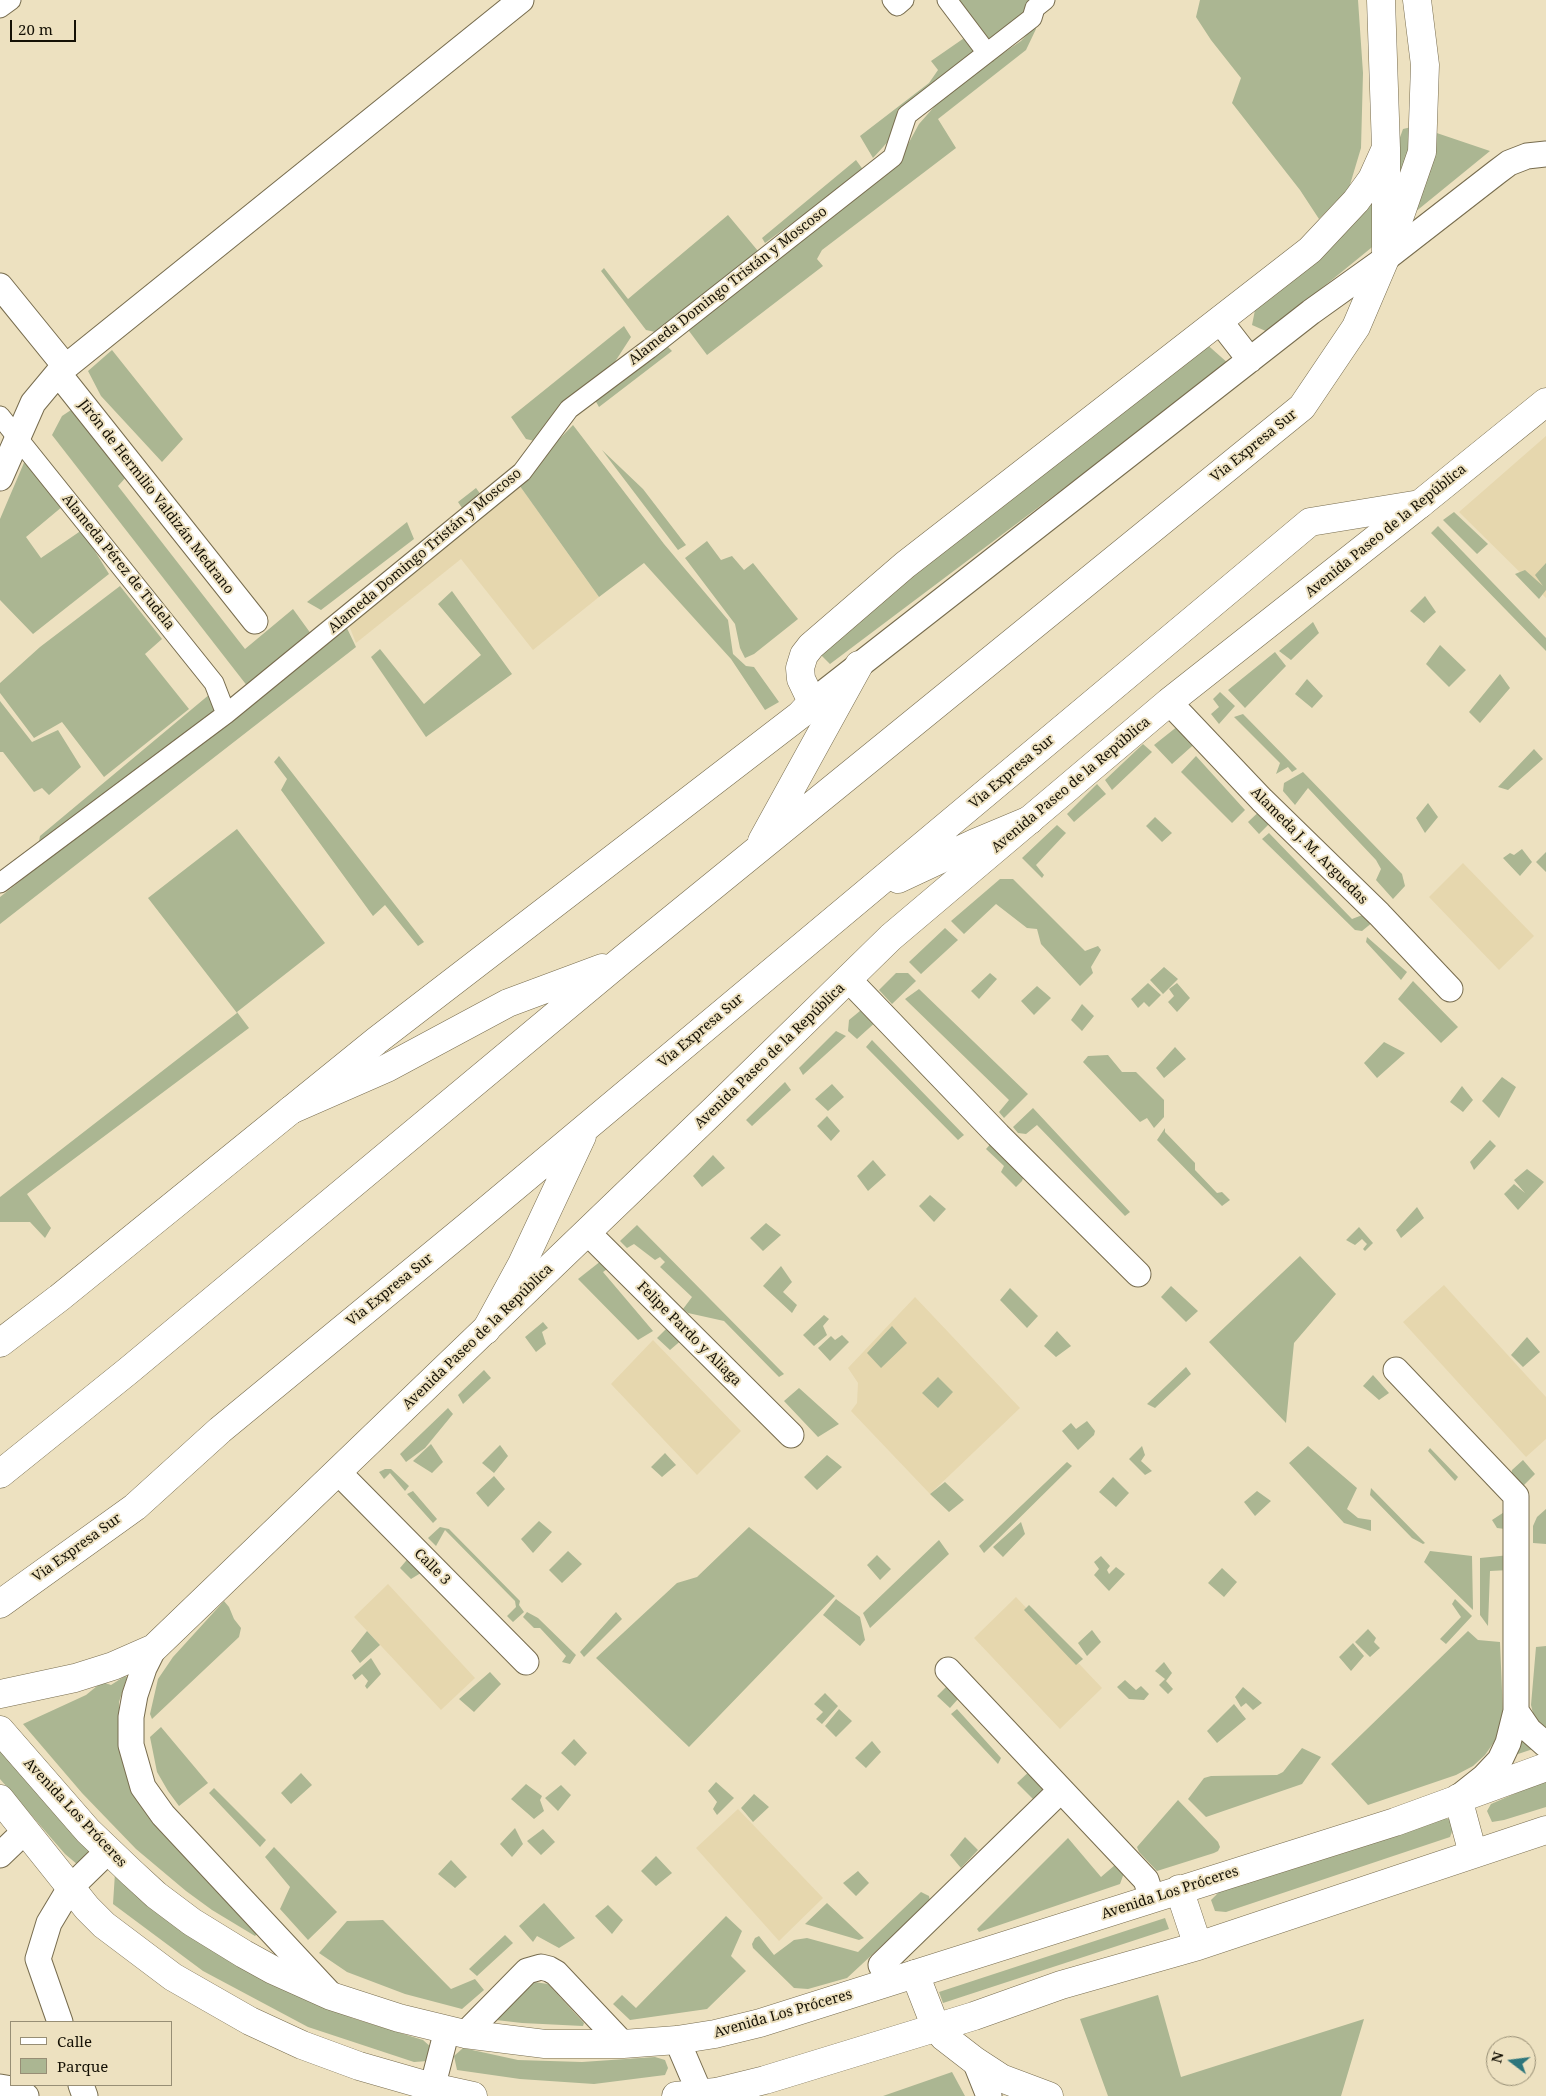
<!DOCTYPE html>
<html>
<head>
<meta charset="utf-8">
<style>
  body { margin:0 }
  #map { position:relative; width:1546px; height:2096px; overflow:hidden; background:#ede1c0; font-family:"Noto Serif",serif }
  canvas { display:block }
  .legend { position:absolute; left:10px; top:2021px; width:162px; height:65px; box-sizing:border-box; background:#ede1c0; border:1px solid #978e75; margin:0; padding:6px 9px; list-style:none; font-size:15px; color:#151105 }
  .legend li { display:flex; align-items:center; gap:10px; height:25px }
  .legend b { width:25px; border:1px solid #978e75 }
  .north { position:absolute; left:1486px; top:2036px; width:50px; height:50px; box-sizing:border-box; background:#ede1c0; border:1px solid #978e75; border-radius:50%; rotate:285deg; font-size:14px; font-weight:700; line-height:20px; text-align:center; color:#151105 }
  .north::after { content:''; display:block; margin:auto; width:18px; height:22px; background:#2d767c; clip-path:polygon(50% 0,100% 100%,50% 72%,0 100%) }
  .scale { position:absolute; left:10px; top:20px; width:66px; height:22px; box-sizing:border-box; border:2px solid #151105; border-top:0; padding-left:6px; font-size:15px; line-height:18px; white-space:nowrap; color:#151105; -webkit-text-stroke:4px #ede1c0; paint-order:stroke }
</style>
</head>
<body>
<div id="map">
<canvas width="1546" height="2096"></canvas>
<ul class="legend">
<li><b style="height:6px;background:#fff"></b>Calle</li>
<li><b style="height:14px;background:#abb692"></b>Parque</li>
</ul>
<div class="north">N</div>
<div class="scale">20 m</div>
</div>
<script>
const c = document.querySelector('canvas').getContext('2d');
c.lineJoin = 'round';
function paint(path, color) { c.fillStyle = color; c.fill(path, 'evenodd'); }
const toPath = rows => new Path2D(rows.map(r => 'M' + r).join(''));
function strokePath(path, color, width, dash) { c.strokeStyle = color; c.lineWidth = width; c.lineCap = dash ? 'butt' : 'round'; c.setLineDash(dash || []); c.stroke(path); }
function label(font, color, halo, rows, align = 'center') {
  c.font = font + ' "Noto Serif",serif'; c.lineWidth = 4; c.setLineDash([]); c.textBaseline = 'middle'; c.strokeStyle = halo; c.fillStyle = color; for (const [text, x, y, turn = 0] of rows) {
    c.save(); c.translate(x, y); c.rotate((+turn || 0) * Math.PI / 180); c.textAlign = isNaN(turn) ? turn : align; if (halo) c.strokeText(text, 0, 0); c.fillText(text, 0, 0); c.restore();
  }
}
const built = toPath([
  [1546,436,1546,598,1459,512],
  [517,482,599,597,533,650,461,559,356,643,346,618],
  [1463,863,1534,936,1499,970,1429,897],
  [1444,1285,1546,1397,1546,1439,1526,1457,1403,1322],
  [915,1297,1020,1408,930,1494,851,1411,857,1403,858,1383,848,1368],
  [653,1340,741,1431,697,1475,611,1384],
  [388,1584,475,1678,441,1710,354,1617],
  [1016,1597,1102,1688,1060,1729,974,1638],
  [738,1809,823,1898,779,1941,696,1848]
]);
const green = toPath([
  [954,0,1035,0,1026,6,1024,12,985,45],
  [1200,0,1358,0,1363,73,1361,148,1349,188,1319,219,1300,190,1232,103,1241,78,1211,40,1196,17],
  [1035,26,1036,29,1026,50,938,119,956,148,822,250,817,259,823,266,707,355,686,327,878,177,907,146,919,124,949,90,1021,41],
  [970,34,983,52,894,135,873,158,860,136,929,83,938,70,931,61],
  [1416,126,1490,151,1268,332,1252,325,1255,310,1345,233,1388,171,1403,129],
  [856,160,864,171,765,243,762,238],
  [728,215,758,251,655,332,646,330,601,271,604,268,628,299],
  [624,326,631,337,609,371,539,442,526,439,511,417],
  [671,335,675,341,668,347,672,351,599,407,595,400],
  [1203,341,1229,364,830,664,817,651],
  [112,350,183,439,162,462,101,396,88,371],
  [74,408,128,475,118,486,245,649,293,609,314,638,248,687,52,435,62,416],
  [573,425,664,544,728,620,733,654,746,666,754,667,779,702,765,710,731,659,644,563,599,597,517,482],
  [602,450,643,489,686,545,678,550],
  [26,458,63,506,26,537,41,558,82,530,109,574,33,634,0,600,0,519],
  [476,488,484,499,466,514,458,502],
  [1454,512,1488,544,1477,554,1443,520],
  [407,522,414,539,321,610,307,602],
  [1438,526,1546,638,1546,651,1431,533],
  [707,541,721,560,732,556,744,570,753,563,798,619,754,654,745,658,740,648,735,624,685,558],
  [1546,563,1546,590,1539,599,1515,574,1525,570,1543,586,1535,575],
  [120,586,162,639,145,654,189,709,104,777,62,722,34,738,0,693,0,683,40,647],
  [452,591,512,674,426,737,371,657,380,649,424,704,481,655,438,604],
  [1425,596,1436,612,1424,623,1410,611],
  [344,622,356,647,0,924,0,897],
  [1313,622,1319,633,1291,660,1279,651],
  [1440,645,1466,670,1449,687,1426,664],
  [1275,652,1286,666,1245,708,1228,690],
  [1500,674,1510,688,1480,723,1469,712],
  [1307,679,1323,696,1312,708,1295,694],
  [1220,692,1235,706,1219,724,1211,714,1219,707,1213,699],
  [210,694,219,709,38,847,40,836],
  [0,701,32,742,58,730,81,767,49,795,42,788,34,792,3,752,0,752],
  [1243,714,1297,769,1292,772,1288,767,1276,774,1280,763,1234,717],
  [1183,722,1200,739,1172,764,1154,745],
  [1143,744,1152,752,1112,790,1105,780],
  [1534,749,1543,759,1508,790,1498,787],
  [279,756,424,942,418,946,385,905,373,916,281,790,287,779,274,762],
  [1196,756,1245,810,1232,823,1181,772],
  [1303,772,1402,874,1405,886,1393,899,1376,880,1381,869,1376,860,1308,788,1295,805,1283,791,1284,783],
  [1097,784,1106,794,1074,822,1067,814],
  [1428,803,1438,817,1425,833,1416,818],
  [1265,806,1272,815,1268,825,1259,834,1248,822],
  [1155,817,1172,833,1162,842,1146,826],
  [1057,825,1066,833,1036,865,1044,875,1042,878,1022,858],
  [237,829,325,943,237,1012,249,1028,27,1194,51,1228,45,1238,30,1222,0,1222,0,1197,237,1013,148,898],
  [1269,833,1352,919,1365,914,1379,917,1362,931,1355,930,1262,839],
  [1522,849,1532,862,1520,876,1503,858,1510,853,1514,855],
  [1546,852,1546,872,1536,862],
  [1000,879,1013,879,1085,951,1098,946,1101,950,1091,967,1093,973,1080,986,1041,944,1037,929,1027,928,996,904,964,934,951,921],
  [945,928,958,940,921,974,909,962],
  [1367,937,1407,972,1401,980,1366,942],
  [1164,967,1178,979,1163,994,1150,980],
  [896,973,908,973,916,981,892,1004,879,990],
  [990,973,997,979,979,999,971,991],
  [1413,981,1458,1027,1441,1043,1398,999],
  [1148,983,1161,995,1149,1007,1144,1002,1138,1008,1131,999],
  [1177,983,1190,998,1177,1012,1168,1002,1174,996,1169,989],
  [1037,986,1051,998,1034,1015,1021,1001],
  [919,989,1028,1094,1004,1118,999,1112,1009,1100,905,999],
  [1082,1004,1094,1016,1082,1031,1071,1020],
  [866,1006,878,1020,857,1039,848,1031,849,1020],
  [836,1031,846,1036,803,1075,799,1068],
  [872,1040,964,1135,958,1140,866,1047],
  [1384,1042,1405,1053,1377,1078,1364,1063],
  [1175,1047,1186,1059,1164,1078,1156,1068],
  [1108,1055,1122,1072,1136,1072,1164,1100,1164,1117,1154,1128,1147,1118,1140,1122,1083,1062,1088,1056],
  [1502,1077,1516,1087,1499,1118,1482,1101],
  [785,1082,791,1090,752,1126,746,1120],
  [832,1084,844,1097,828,1111,815,1099],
  [1462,1086,1473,1100,1463,1112,1450,1102],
  [1033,1108,1130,1212,1125,1216,1037,1125,1026,1134,1018,1133,1013,1127],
  [827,1116,840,1131,831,1141,817,1126],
  [1165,1128,1165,1132,1195,1163,1195,1170,1217,1193,1222,1192,1230,1200,1222,1206,1157,1140],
  [995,1139,1025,1173,1022,1181,1016,1187,1001,1172,1004,1166,986,1149],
  [1490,1140,1496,1146,1474,1170,1470,1162],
  [713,1155,725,1168,702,1187,693,1176],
  [873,1160,886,1175,868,1191,857,1176],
  [1527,1169,1544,1182,1518,1210,1504,1194,1514,1184,1525,1193,1514,1180],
  [930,1195,946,1209,934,1222,919,1206],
  [1417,1207,1424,1218,1401,1238,1396,1230],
  [766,1223,781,1235,763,1251,750,1238],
  [637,1225,784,1374,779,1377,724,1321,688,1313,683,1309,692,1297,660,1267,665,1262,660,1257,655,1260,634,1244,627,1248,620,1241],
  [1359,1227,1373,1243,1365,1251,1363,1249,1367,1244,1362,1239,1355,1245,1346,1240],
  [1300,1256,1336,1294,1294,1343,1286,1423,1209,1342],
  [606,1257,613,1265,603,1272,653,1331,638,1340,578,1279],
  [781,1266,792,1282,783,1292,797,1305,792,1313,763,1286],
  [1171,1286,1198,1311,1186,1322,1161,1297],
  [1010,1288,1038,1316,1027,1328,1000,1300],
  [824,1315,829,1319,823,1326,827,1335,814,1346,803,1335],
  [543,1322,548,1328,542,1332,546,1344,536,1352,525,1337],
  [671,1324,684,1338,670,1350,657,1338],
  [892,1326,907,1343,881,1368,867,1353],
  [1057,1331,1071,1346,1056,1357,1044,1346],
  [842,1335,849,1342,830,1361,818,1348,831,1336,835,1340],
  [1527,1337,1540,1352,1523,1367,1511,1355],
  [1186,1367,1191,1374,1155,1408,1147,1404],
  [484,1370,491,1378,463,1404,458,1395],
  [1373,1375,1389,1393,1379,1400,1363,1386],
  [938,1377,953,1392,938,1408,922,1393],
  [799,1388,839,1424,818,1437,784,1401],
  [448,1408,453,1414,425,1448,406,1462,400,1454],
  [1087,1421,1095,1431,1094,1435,1078,1450,1062,1431,1071,1423,1076,1429],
  [431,1444,443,1462,432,1473,413,1461],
  [500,1445,508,1456,494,1473,482,1463],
  [1142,1446,1145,1455,1141,1461,1152,1471,1145,1475,1129,1459],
  [1308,1446,1357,1488,1347,1509,1358,1518,1371,1520,1371,1531,1344,1523,1289,1463],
  [1430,1448,1458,1477,1455,1481,1428,1451],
  [665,1453,676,1465,662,1477,651,1467],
  [827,1455,842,1467,817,1490,804,1477],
  [1523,1460,1535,1474,1523,1486,1511,1476,1512,1470],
  [1067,1462,1072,1466,984,1553,979,1546],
  [385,1469,391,1469,409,1486,405,1491,390,1473,384,1479,379,1472],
  [494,1476,505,1489,488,1507,476,1493],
  [1113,1477,1129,1493,1116,1507,1099,1492],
  [945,1482,964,1500,949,1512,930,1494],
  [1371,1488,1425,1543,1423,1544,1412,1538,1370,1495],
  [413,1491,437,1519,433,1523,407,1494],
  [1257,1491,1271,1501,1255,1516,1244,1502],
  [1512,1507,1505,1529,1497,1528,1492,1520],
  [1546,1509,1546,1544,1533,1543,1533,1526,1537,1517],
  [539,1521,552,1532,533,1553,521,1539],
  [1021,1522,1025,1534,1003,1557,993,1547],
  [440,1527,449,1529,520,1601,519,1605,524,1612,513,1622,507,1616,516,1607,515,1601,445,1530,436,1546,428,1538],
  [749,1527,835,1596,689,1747,596,1658,677,1583,697,1577],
  [939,1540,949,1554,870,1628,863,1613],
  [568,1551,582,1564,562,1583,549,1570],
  [1430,1551,1472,1556,1473,1610,1424,1562],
  [411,1555,424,1571,411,1579,400,1568],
  [877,1555,891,1569,880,1580,867,1565],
  [1510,1555,1509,1570,1490,1571,1488,1626,1480,1615,1480,1558],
  [1101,1556,1110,1566,1107,1570,1109,1574,1116,1567,1125,1574,1109,1591,1094,1575,1099,1569,1094,1562],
  [1222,1568,1237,1582,1224,1597,1208,1583],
  [836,1599,860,1617,865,1640,860,1646,823,1615],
  [1455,1599,1472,1616,1446,1644,1440,1639,1461,1617,1452,1604],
  [224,1601,229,1607,234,1619,241,1628,239,1637,152,1719,150,1714,158,1679,173,1657],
  [1029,1605,1083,1659,1076,1665,1024,1610],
  [527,1612,538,1618,576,1655,570,1664,562,1662,566,1656,540,1628,534,1628,523,1617],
  [616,1612,622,1619,584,1657,580,1652],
  [1368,1629,1376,1638,1374,1642,1380,1648,1370,1657,1355,1642],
  [1092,1630,1101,1642,1087,1656,1078,1643],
  [367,1631,380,1645,360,1663,351,1651],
  [1468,1631,1478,1640,1500,1642,1503,1715,1501,1728,1494,1742,1485,1755,1473,1766,1456,1775,1368,1805,1331,1764],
  [1353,1643,1364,1656,1351,1671,1339,1657],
  [1546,1646,1546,1728,1534,1717,1531,1705,1536,1647],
  [371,1658,381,1674,367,1689,365,1686,368,1681,362,1674,355,1680,352,1675],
  [1164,1662,1172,1673,1166,1681,1173,1689,1168,1694,1159,1685,1165,1679,1155,1671],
  [490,1672,501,1684,474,1712,459,1699],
  [125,1676,127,1677,119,1702,119,1714,123,1745,257,1934,255,1936,212,1910,186,1891,136,1849,82,1793,23,1724,86,1695,102,1682,111,1685],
  [1125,1680,1136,1690,1141,1686,1149,1694,1144,1700,1129,1699,1117,1687],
  [949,1684,965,1691,950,1708,937,1696],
  [1243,1687,1262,1703,1253,1710,1246,1703,1241,1707,1235,1697],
  [825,1693,838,1706,822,1724,816,1719,823,1712,814,1704],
  [1234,1704,1246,1719,1217,1743,1207,1731],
  [839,1709,852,1721,836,1737,825,1726],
  [957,1709,1001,1758,998,1764,951,1714],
  [1515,1726,1533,1749,1509,1757],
  [161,1727,208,1783,179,1806,168,1791,157,1772,150,1737],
  [574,1739,587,1753,575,1766,561,1753],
  [0,1741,89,1849,88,1858,78,1865,65,1854,0,1779],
  [872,1741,881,1752,866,1768,855,1758],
  [1302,1748,1321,1757,1302,1784,1206,1817,1188,1799,1204,1778,1211,1776,1277,1775,1283,1772],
  [1034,1767,1044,1788,1042,1795,1035,1801,1017,1783],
  [301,1773,312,1785,291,1804,281,1793],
  [1546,1780,1546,1807,1504,1820,1492,1822,1487,1811,1491,1804],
  [716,1782,734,1798,717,1815,713,1809,717,1802,708,1791],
  [526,1784,542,1796,540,1800,544,1811,534,1819,511,1799],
  [561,1785,571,1795,558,1811,545,1798],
  [214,1788,266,1840,260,1847,209,1793],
  [754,1794,769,1807,753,1822,741,1808],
  [1178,1800,1218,1842,1220,1847,1218,1851,1214,1853,1157,1871,1139,1852,1137,1847],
  [1442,1818,1449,1819,1453,1829,1450,1837,1226,1912,1215,1911,1211,1900,1221,1890],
  [515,1828,523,1844,512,1857,500,1844],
  [543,1829,555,1842,541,1855,527,1841],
  [965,1837,978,1850,961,1868,950,1855],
  [1068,1838,1101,1877,1115,1865,1124,1873,1120,1884,979,1932,977,1929],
  [274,1847,337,1912,308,1940,280,1909,290,1887,265,1857],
  [656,1856,672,1873,656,1886,641,1871],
  [451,1860,467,1877,455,1888,438,1874],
  [858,1871,869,1883,856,1896,843,1883],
  [115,1873,297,1994,352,2018,423,2040,432,2048,428,2061,414,2062,308,2027,203,1971,113,1904],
  [921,1892,929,1896,930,1901,847,1978,808,1989,794,1988,753,1948,752,1944,755,1938,759,1936,774,1955,794,1940,807,1938,858,1952],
  [544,1903,575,1938,559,1948,537,1936,533,1942,519,1926],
  [827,1903,864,1938,859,1940,805,1924],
  [608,1905,623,1920,612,1934,595,1916],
  [726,1916,742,1931,731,1956,746,1971,707,2009,630,2020,613,2004,622,1995,636,2008],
  [1165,1918,1169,1929,943,2003,939,1992],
  [383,1920,451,1989,475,1979,484,1990,462,2009,405,1994,347,1972,319,1953,347,1921],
  [505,1935,513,1943,477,1976,469,1969],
  [534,1982,548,1984,584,2023,583,2026,522,2023,496,2020,525,1989],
  [1158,1995,1181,2077,1364,2019,1341,2096,1108,2096,1080,2019],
  [463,2048,518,2060,582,2062,655,2057,665,2060,668,2068,665,2075,594,2084,520,2079,457,2070,454,2056],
  [952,2072,965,2096,883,2096]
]);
const pedestrian = toPath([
  [892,0,897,6,904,0],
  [947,0,987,53],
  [0,8,11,0],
  [0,416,214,683,226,714],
  [0,883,226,714,522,472,569,409,649,349,893,157,907,115,1032,18,1035,8,1045,0]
]);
const minor = toPath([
  [0,286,65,366],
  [1219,320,1250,360],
  [58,373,255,621],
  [0,478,33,403,58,373,521,0],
  [812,702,1311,312,1385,259,1497,172,1509,163,1527,156,1546,154],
  [1169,702,1262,800,1379,914,1450,989],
  [849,980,998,1135,1138,1274],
  [587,1232,791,1435],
  [1396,1370,1516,1496,1516,1711,1508,1743,1500,1760,1484,1777,1460,1796],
  [338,1472,526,1662],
  [154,1648,144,1668,135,1695,131,1717,131,1745,143,1787,163,1815,330,1994],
  [948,1670,1146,1880,1152,1898],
  [1516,1711,1529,1730,1546,1745],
  [0,1855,25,1831],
  [889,1982,881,1965,1061,1790],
  [60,2022,38,1959,49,1923,70,1888,108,1851],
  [465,2034,527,1971,541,1967,549,1969,556,1973,623,2044],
  [677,2040,701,2096],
  [975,2061,989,2096],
  [81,2085,85,2096],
  [0,2087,18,2090,26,2096],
  [430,2096,447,2030]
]);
const tertiary = toPath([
  [915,1974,936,2028,944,2037,975,2061,1001,2078,1049,2096]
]);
const secondary = toPath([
  [0,1730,88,1831,131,1872,156,1895,192,1922,244,1954,273,1970,331,1996,399,2018,465,2034,545,2044,623,2044,677,2040,715,2034,760,2023,1395,1822,1546,1767],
  [1458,1798,1473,1854],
  [0,1799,87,1908,104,1925,173,1977,250,2021,302,2045,359,2066,432,2087,473,2096],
  [1179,1889,1198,1946],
  [676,2096,716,2092,765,2080,974,2016,1061,1985,1198,1946,1546,1830]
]);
const primary = toPath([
  [1381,0,1386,148,1386,251],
  [0,1343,59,1298,376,1041,800,715,812,702,801,679,800,668,804,655,811,646,905,565,1310,250,1356,201,1372,179,1386,148],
  [0,1694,75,1678,113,1666,154,1648,715,1109,891,937,1169,702,1420,504]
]);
const trunk = toPath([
  [762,841,859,665],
  [898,879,975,843,1030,820],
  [291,1110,387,1068,508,1003,602,968],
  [486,1330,522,1264,582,1136],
  [0,1474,128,1371,622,960,1302,407,1356,327,1385,259,1422,152,1425,65,1417,0],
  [0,1604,135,1507,220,1430,468,1226,1310,522,1420,504,1546,402]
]);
const streetNames = [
  ["Alameda Domingo Tristán y Moscoso",728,286,-38],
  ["Via Expresa Sur",1254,446,-39],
  ["Jirón de Hermilio Valdizán Medrano",156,497,52],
  ["Avenida Paseo de la República",1386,531,-39],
  ["Alameda Domingo Tristán y Moscoso",425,551,-40],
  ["Alameda Pérez de Tudela",118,562,51],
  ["Via Expresa Sur",1012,772,-40],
  ["Avenida Paseo de la República",1071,785,-40],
  ["Alameda J. M. Arguedas",1309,846,45],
  ["Via Expresa Sur",701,1031,-40],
  ["Avenida Paseo de la República",770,1056,-44],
  ["Via Expresa Sur",390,1290,-39],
  ["Felipe Pardo y Aliaga",689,1334,45],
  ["Avenida Paseo de la República",478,1337,-44],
  ["Via Expresa Sur",77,1548,-36],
  ["Calle 3",432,1567,45],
  ["Avenida Los Próceres",75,1813,47],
  ["Avenida Los Próceres",1170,1893,-18],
  ["Avenida Los Próceres",783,2014,-16]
];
paint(built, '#e6d7ae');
paint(green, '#abb692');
strokePath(pedestrian, '#776c4e', 21);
strokePath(minor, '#776c4e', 27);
strokePath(tertiary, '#776c4e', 29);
strokePath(secondary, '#776c4e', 29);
strokePath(primary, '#776c4e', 29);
strokePath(trunk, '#776c4e', 29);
strokePath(pedestrian, '#fff', 19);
strokePath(minor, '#fff', 25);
strokePath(tertiary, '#fff', 28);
strokePath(secondary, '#fff', 28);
strokePath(primary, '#fff', 28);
strokePath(trunk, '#fff', 28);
label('14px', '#151105', '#ede1c0', streetNames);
</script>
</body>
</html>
